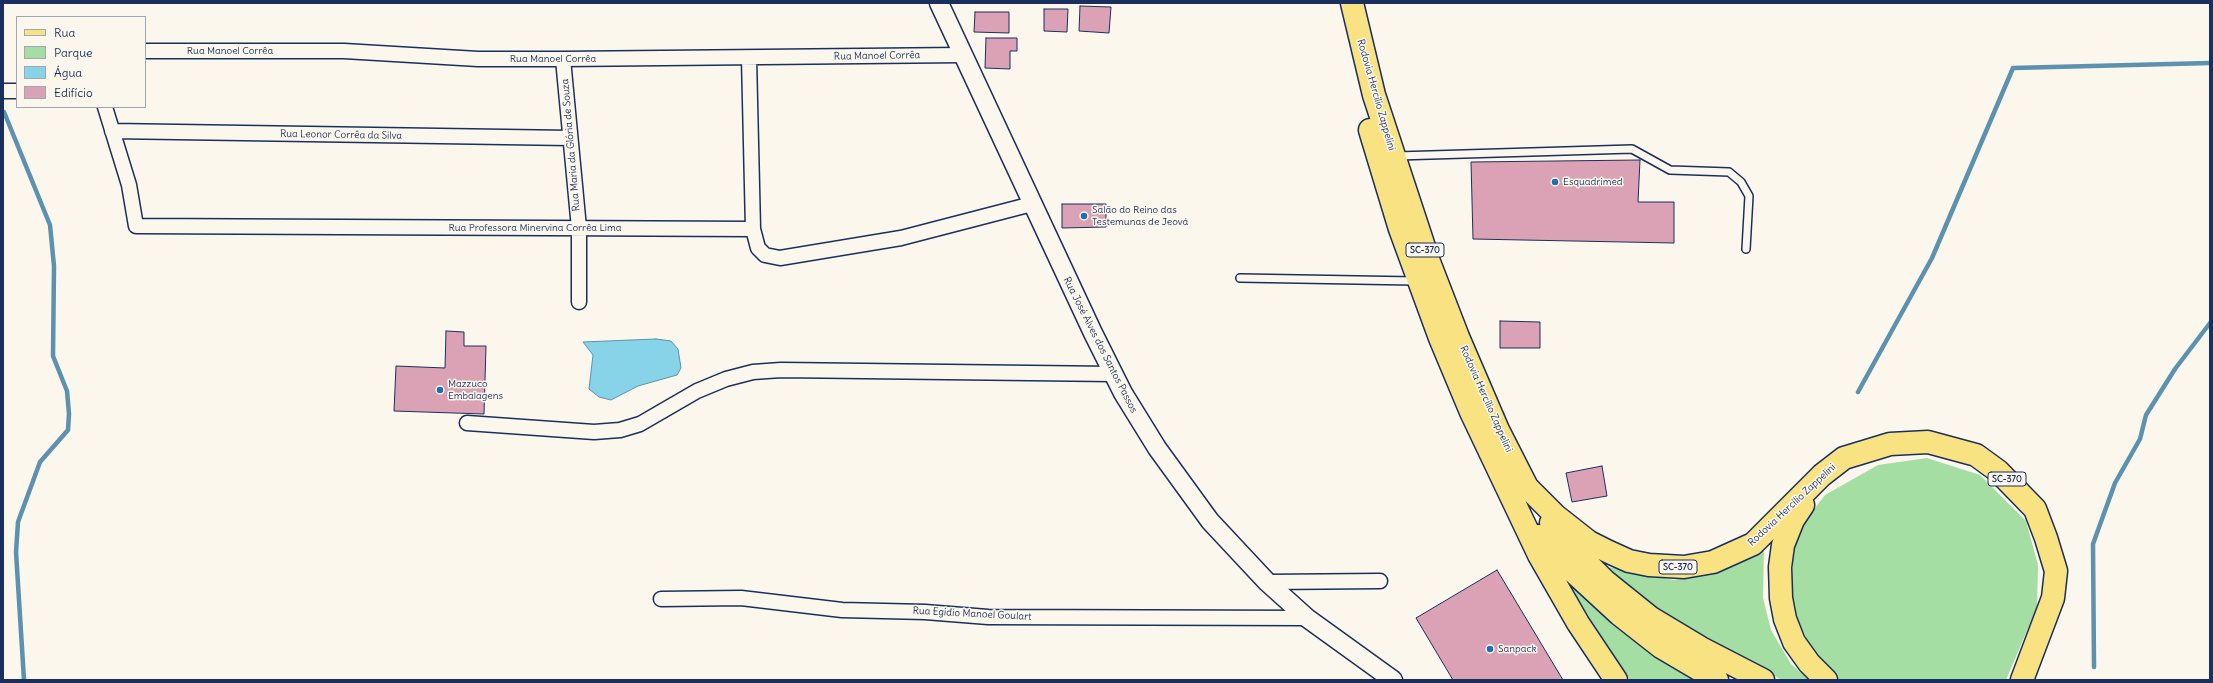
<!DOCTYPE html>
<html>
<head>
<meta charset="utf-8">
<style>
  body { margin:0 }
  #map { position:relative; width:2213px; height:683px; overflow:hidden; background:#fbf7ec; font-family:Delius,sans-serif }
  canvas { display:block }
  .frame { position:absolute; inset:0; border:4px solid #1b2f5e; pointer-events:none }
  .legend { position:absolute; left:16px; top:16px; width:130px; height:92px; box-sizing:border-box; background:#fbf7ec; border:1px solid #a1a7b3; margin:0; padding:5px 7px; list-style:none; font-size:12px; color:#1b2f5e }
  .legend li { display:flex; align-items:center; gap:8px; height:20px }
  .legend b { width:20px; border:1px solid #a1a7b3 }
</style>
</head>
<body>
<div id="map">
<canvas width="2213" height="683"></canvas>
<div class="frame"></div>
<ul class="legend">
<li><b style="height:5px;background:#f8e281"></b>Rua</li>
<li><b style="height:11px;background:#a5dea2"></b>Parque</li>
<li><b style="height:11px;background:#87d3e7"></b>Água</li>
<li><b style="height:11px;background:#daa2b4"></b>Edifício</li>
</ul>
</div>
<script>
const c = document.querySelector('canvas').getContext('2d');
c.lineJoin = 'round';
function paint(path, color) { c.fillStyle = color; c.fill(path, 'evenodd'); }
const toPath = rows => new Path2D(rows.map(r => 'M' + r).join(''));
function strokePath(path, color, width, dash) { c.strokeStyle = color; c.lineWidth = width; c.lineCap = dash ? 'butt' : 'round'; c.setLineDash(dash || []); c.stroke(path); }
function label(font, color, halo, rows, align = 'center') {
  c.font = font + ' Delius,sans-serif'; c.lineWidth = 3; c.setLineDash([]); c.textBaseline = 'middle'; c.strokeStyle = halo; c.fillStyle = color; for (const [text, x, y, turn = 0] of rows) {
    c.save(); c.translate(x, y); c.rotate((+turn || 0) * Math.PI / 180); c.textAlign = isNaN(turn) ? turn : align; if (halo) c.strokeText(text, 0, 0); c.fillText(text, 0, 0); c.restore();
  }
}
const green = toPath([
  [1927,458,1980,475,2026,521,2038,565,2037,607,2006,680,1840,680,1814,655,1790,602,1795,534,1825,495,1878,465],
  [1764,547,1763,598,1771,630,1791,664,1809,680,1782,680,1709,641,1653,608,1608,567,1674,580,1721,570],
  [1559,570,1701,680,1630,680]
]);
const water = toPath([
  [656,339,671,341,678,349,681,368,677,375,638,386,611,400,599,397,589,389,593,355,583,342,656,339]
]);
const stream = toPath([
  [4,112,50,225,54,266,53,356,67,391,69,414,68,430,40,462,18,522,16,552,24,680],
  [1858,392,1932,258,2013,68,2210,63],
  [2094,667,2093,544,2115,483,2140,439,2146,415,2175,369,2210,323]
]);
const building = toPath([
  [1080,6,1111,7,1109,33,1079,31,1080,6],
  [1044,9,1068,9,1067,32,1044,31,1044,9],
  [975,12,1009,12,1009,33,974,32,975,12],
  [986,38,1017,38,1017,51,1010,51,1010,69,985,68,986,38],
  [1640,160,1638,202,1674,202,1674,243,1473,239,1471,162,1640,160],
  [1062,204,1106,204,1106,227,1062,228,1062,204],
  [1500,321,1540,322,1540,348,1500,348,1500,321],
  [446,331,464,332,464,346,486,346,484,414,394,411,396,366,445,368,446,331],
  [1602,466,1607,496,1572,502,1566,473,1602,466],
  [1497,570,1563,680,1453,680,1416,618,1497,570]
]);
const service = toPath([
  [1397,156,1632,149,1670,170,1729,172,1741,182,1749,196,1746,249],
  [1240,278,1415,281]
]);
const minor = toPath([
  [145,51,344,51,478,59,563,59,962,55],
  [749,58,753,229],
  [563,59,579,228,579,302],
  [3,91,17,91],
  [105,107,129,185,136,226,753,229,758,248,765,255,780,258,901,238,1032,204],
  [112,131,570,138],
  [467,423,594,432,620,430,640,424,697,391,726,379,753,372,781,370,1113,374],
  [1267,582,1380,581],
  [661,599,741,598,842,610,925,612,988,617,1307,618]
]);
const tertiary = toPath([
  [939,3,1093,333,1123,393,1157,448,1210,521,1267,582,1307,618,1393,680]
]);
const primary = toPath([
  [1352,3,1374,95,1429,262,1458,337,1498,430,1527,487,1556,516,1589,542,1609,552,1629,561,1649,565,1684,567,1713,562,1753,544,1822,475,1844,458,1890,444,1928,442,1976,455,1998,471,2035,509,2046,538,2056,571,2053,598,2022,680],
  [1370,130,1400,229,1440,338,1471,412,1539,555,1578,623,1616,680],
  [1803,505,1793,520,1783,545,1780,567,1781,598,1785,619,1794,642,1809,663,1826,680],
  [1551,523,1568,544,1605,581,1651,618,1701,648,1763,680],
  [1538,536,1555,555,1619,614,1661,647,1717,680]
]);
const markers = [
  [1555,182,4,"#1f6fb2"],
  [1084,216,4,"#1f6fb2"],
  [440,390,4,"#1f6fb2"],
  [1490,649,4,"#1f6fb2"]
];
const shields = [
  [1425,250,38],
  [2007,479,38],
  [1678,567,38]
];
const shieldNames = [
  ["SC-370",1425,250],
  ["SC-370",2007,479],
  ["SC-370",1678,567]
];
const streetNames = [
  ["Rua Manoel Corrêa",230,51],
  ["Rua Manoel Corrêa",877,56,-1],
  ["Rua Manoel Corrêa",553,59],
  ["Rodovia Hercílio Zappelini",1376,95,74],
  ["Rua Leonor Corrêa da Silva",341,135,1],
  ["Rua Maria da Glória de Souza",571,145,-95],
  ["Rua Professora Minervina Corrêa Lima",535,228],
  ["Rua José Alves dos Santos Passos",1100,345,63],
  ["Rodovia Hercílio Zappelini",1486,399,66],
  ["Rodovia Hercílio Zappelini",1792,505,-43],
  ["Rua Egídio Manoel Goulart",972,614,3]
];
const poiNames = [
  ["Esquadrimed",1563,182],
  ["Salão do Reino das",1092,210],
  ["Testemunas de Jeová",1092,222],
  ["Mazzuco",448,384],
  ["Embalagens",448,396],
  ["Sanpack",1498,649]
];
paint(green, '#a5dea2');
paint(water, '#87d3e7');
strokePath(water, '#5c91b0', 1);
strokePath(stream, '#5c91b0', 4.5);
paint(building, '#daa2b4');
strokePath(building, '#1b2f5e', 1);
strokePath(service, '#1b2f5e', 10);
strokePath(minor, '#1b2f5e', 17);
strokePath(tertiary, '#1b2f5e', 21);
strokePath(primary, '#1b2f5e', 25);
strokePath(service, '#fbf7ec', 7);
strokePath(minor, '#fbf7ec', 14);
strokePath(tertiary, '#fbf7ec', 18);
strokePath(primary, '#f8e281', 22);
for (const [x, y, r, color] of markers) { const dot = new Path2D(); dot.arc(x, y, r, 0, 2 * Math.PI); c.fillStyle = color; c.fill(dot); strokePath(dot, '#fbf7ec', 1.5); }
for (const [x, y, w] of shields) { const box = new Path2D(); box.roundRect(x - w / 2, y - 7, w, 14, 3); c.fillStyle = '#fbf7ec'; c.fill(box); strokePath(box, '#1b2f5e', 1); }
label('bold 9px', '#1b2f5e', null, shieldNames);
label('10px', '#1b2f5e', '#fbf7ec', streetNames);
label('10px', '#1b2f5e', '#fbf7ec', poiNames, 'left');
</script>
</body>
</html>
